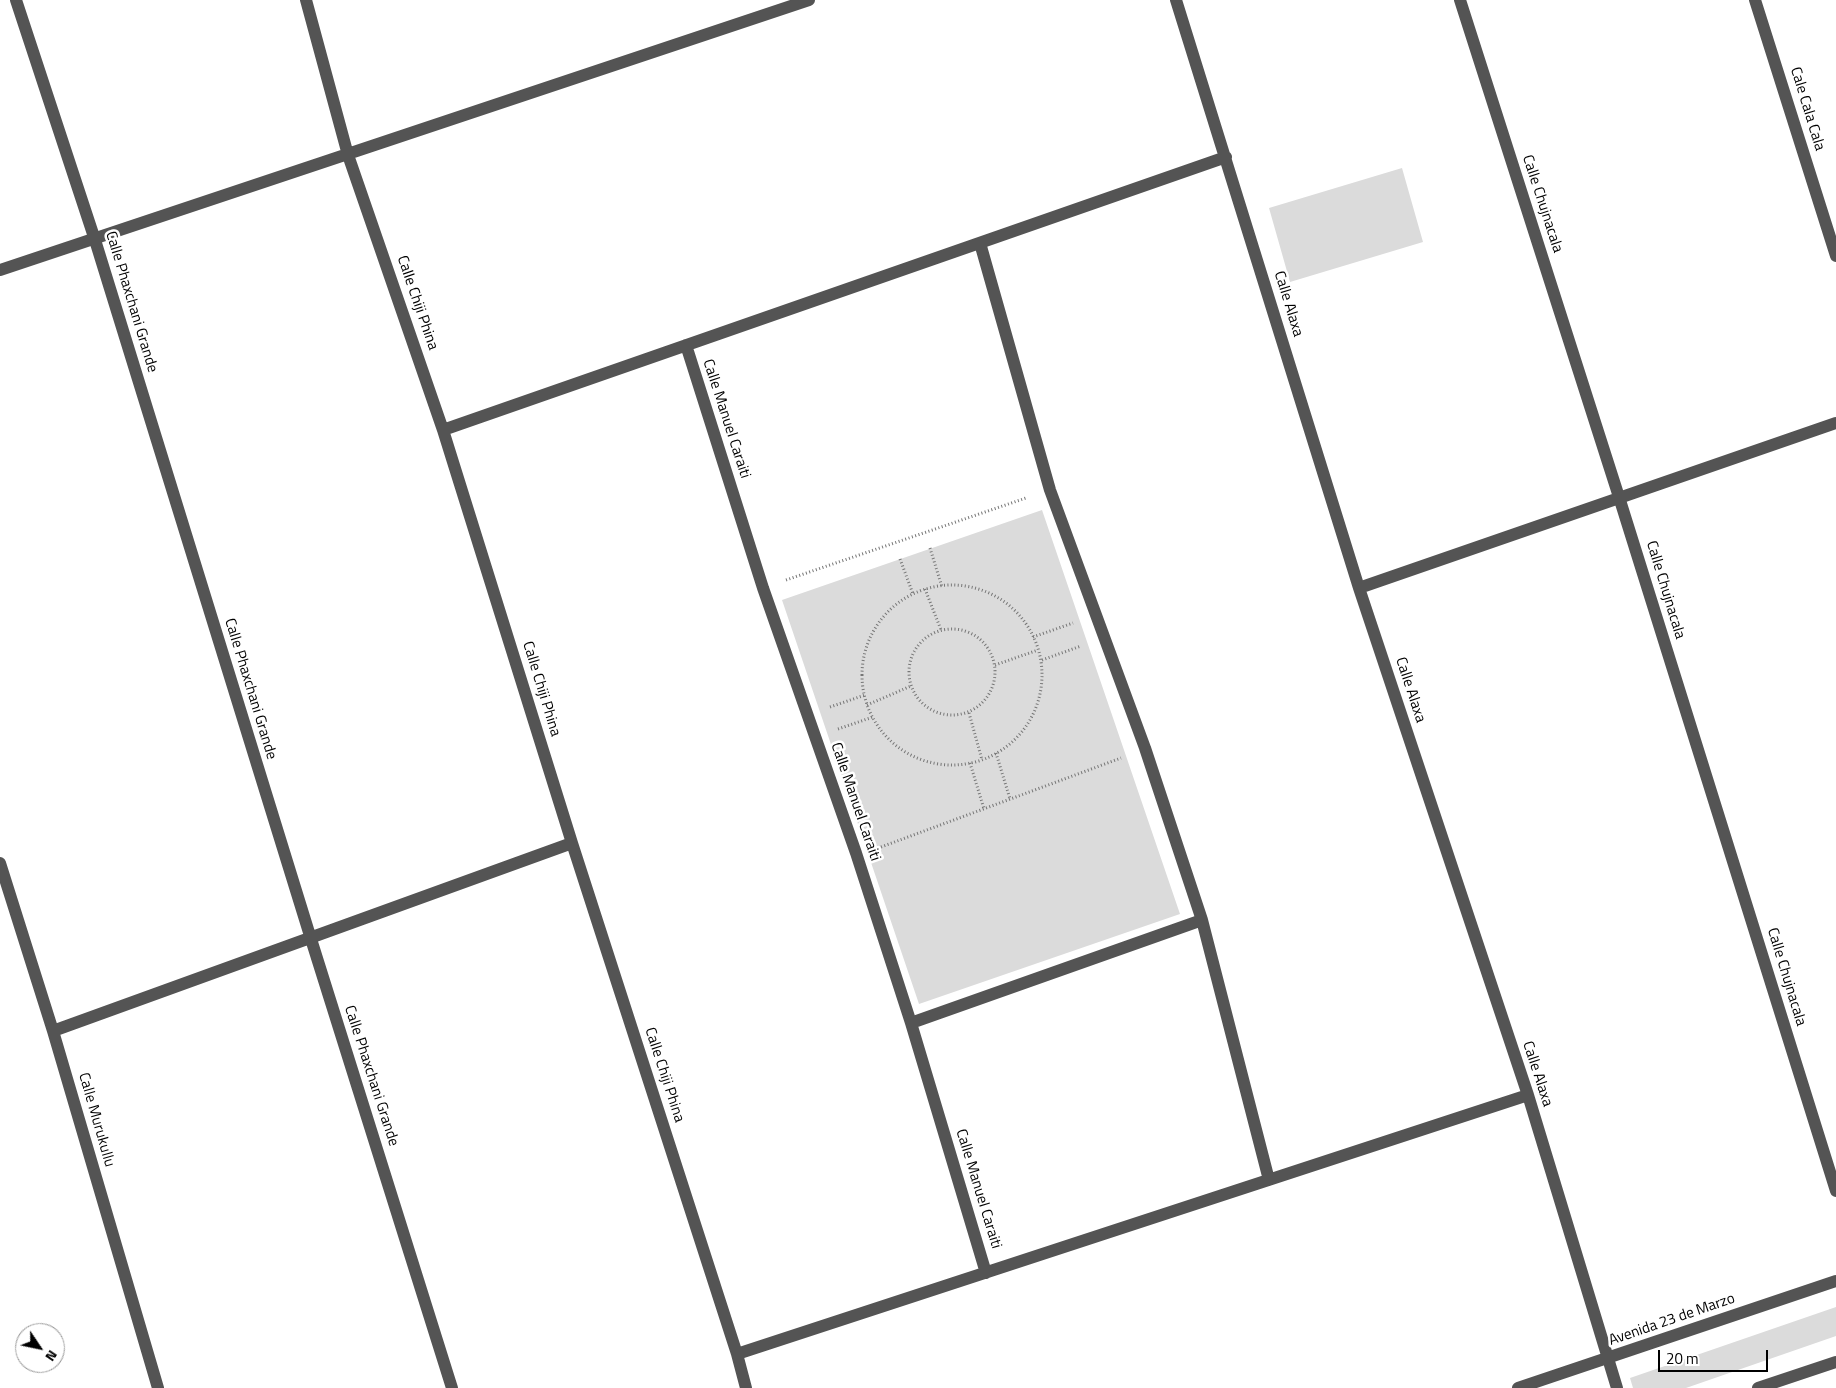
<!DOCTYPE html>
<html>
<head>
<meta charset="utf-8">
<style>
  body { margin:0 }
  #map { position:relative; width:1836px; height:1388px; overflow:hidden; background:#fff; font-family:"Titillium Web",sans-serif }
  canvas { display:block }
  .north { position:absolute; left:15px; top:1323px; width:50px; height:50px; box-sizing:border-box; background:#fff; border:1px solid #999; border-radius:50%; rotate:124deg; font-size:14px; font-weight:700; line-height:20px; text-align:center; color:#000 }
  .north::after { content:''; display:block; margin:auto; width:18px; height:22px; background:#000; clip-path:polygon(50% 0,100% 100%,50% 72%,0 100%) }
  .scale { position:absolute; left:1658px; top:1350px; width:110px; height:22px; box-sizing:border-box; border:2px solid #000; border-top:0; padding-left:6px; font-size:15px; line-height:18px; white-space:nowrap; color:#000; -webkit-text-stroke:4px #fff; paint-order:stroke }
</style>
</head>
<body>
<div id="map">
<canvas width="1836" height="1388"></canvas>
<div class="north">N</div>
<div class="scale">20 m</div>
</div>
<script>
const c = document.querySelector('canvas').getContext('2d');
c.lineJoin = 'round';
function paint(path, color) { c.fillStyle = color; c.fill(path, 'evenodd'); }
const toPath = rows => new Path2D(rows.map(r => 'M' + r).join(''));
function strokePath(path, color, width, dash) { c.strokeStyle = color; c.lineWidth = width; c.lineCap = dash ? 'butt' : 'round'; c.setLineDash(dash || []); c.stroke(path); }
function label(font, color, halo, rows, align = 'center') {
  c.font = font + ' "Titillium Web",sans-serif'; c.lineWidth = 5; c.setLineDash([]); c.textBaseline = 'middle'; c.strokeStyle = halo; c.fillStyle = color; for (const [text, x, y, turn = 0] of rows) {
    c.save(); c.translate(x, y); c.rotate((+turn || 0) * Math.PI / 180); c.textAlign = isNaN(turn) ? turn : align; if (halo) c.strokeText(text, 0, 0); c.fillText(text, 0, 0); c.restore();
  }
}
const green = toPath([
  [1402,168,1423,242,1290,282,1269,208],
  [1042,510,1180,914,919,1004,782,600],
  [1836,1307,1836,1336,1686,1388,1633,1388,1630,1378]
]);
const path = toPath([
  [930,548,942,587],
  [900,559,913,594],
  [786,580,1026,498],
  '862 675a90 90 0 1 1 180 0a90 90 0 1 1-180 0Z',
  [925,589,941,630],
  '909 672a43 43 0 1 1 86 0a43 43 0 1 1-86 0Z',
  [1033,637,1073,623],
  [1042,660,1081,646],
  [995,665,1038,650],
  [867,705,911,686],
  [830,707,865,695],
  [969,713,982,760],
  [838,729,873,717],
  [996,753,1010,799],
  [970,763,984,809],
  [881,847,1121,758]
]);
const minor = toPath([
  [16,0,95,240,311,939,452,1388],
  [306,0,348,155,443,430,572,843,737,1354,746,1388],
  [1176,0,1359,588,1528,1095,1617,1388],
  [1460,0,1619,497,1836,1191],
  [1755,0,1836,256],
  [980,243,1050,490,1145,748,1202,920,1269,1180],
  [0,270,809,0],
  [686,345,763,588,856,853,911,1023,986,1273],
  [443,430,1226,157],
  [1359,588,1836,423],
  [0,863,53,1031,158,1388],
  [911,1023,1202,920],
  [53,1031,572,843],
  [737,1354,1528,1095],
  [1518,1388,1836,1281],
  [1758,1388,1836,1362]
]);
const streetNames = [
  ["Cale Cala Cala",1807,109,73],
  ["Calle Chujnacala",1542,204,72],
  ["Calle Phaxchani Grande",131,302,73],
  ["Calle Chiji Phina",417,303,71],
  ["Calle Alaxa",1288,304,73],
  ["Calle Manuel Caraiti",726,419,72],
  ["Calle Chujnacala",1665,590,73],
  ["Calle Phaxchani Grande",250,689,73],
  ["Calle Chiji Phina",541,689,73],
  ["Calle Alaxa",1410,690,72],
  ["Calle Manuel Caraiti",855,802,71],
  ["Calle Chujnacala",1786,977,73],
  ["Calle Alaxa",1537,1074,72],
  ["Calle Chiji Phina",664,1075,72],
  ["Calle Phaxchani Grande",371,1076,72],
  ["Calle Murukullu",96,1120,74],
  ["Calle Manuel Caraiti",978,1189,73],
  ["Avenida 23 de Marzo",1672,1320,-19]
];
paint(green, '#dbdbdb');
strokePath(path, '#767676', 3, [1, 2.5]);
strokePath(minor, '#545454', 12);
label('15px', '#000', '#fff', streetNames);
</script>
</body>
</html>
